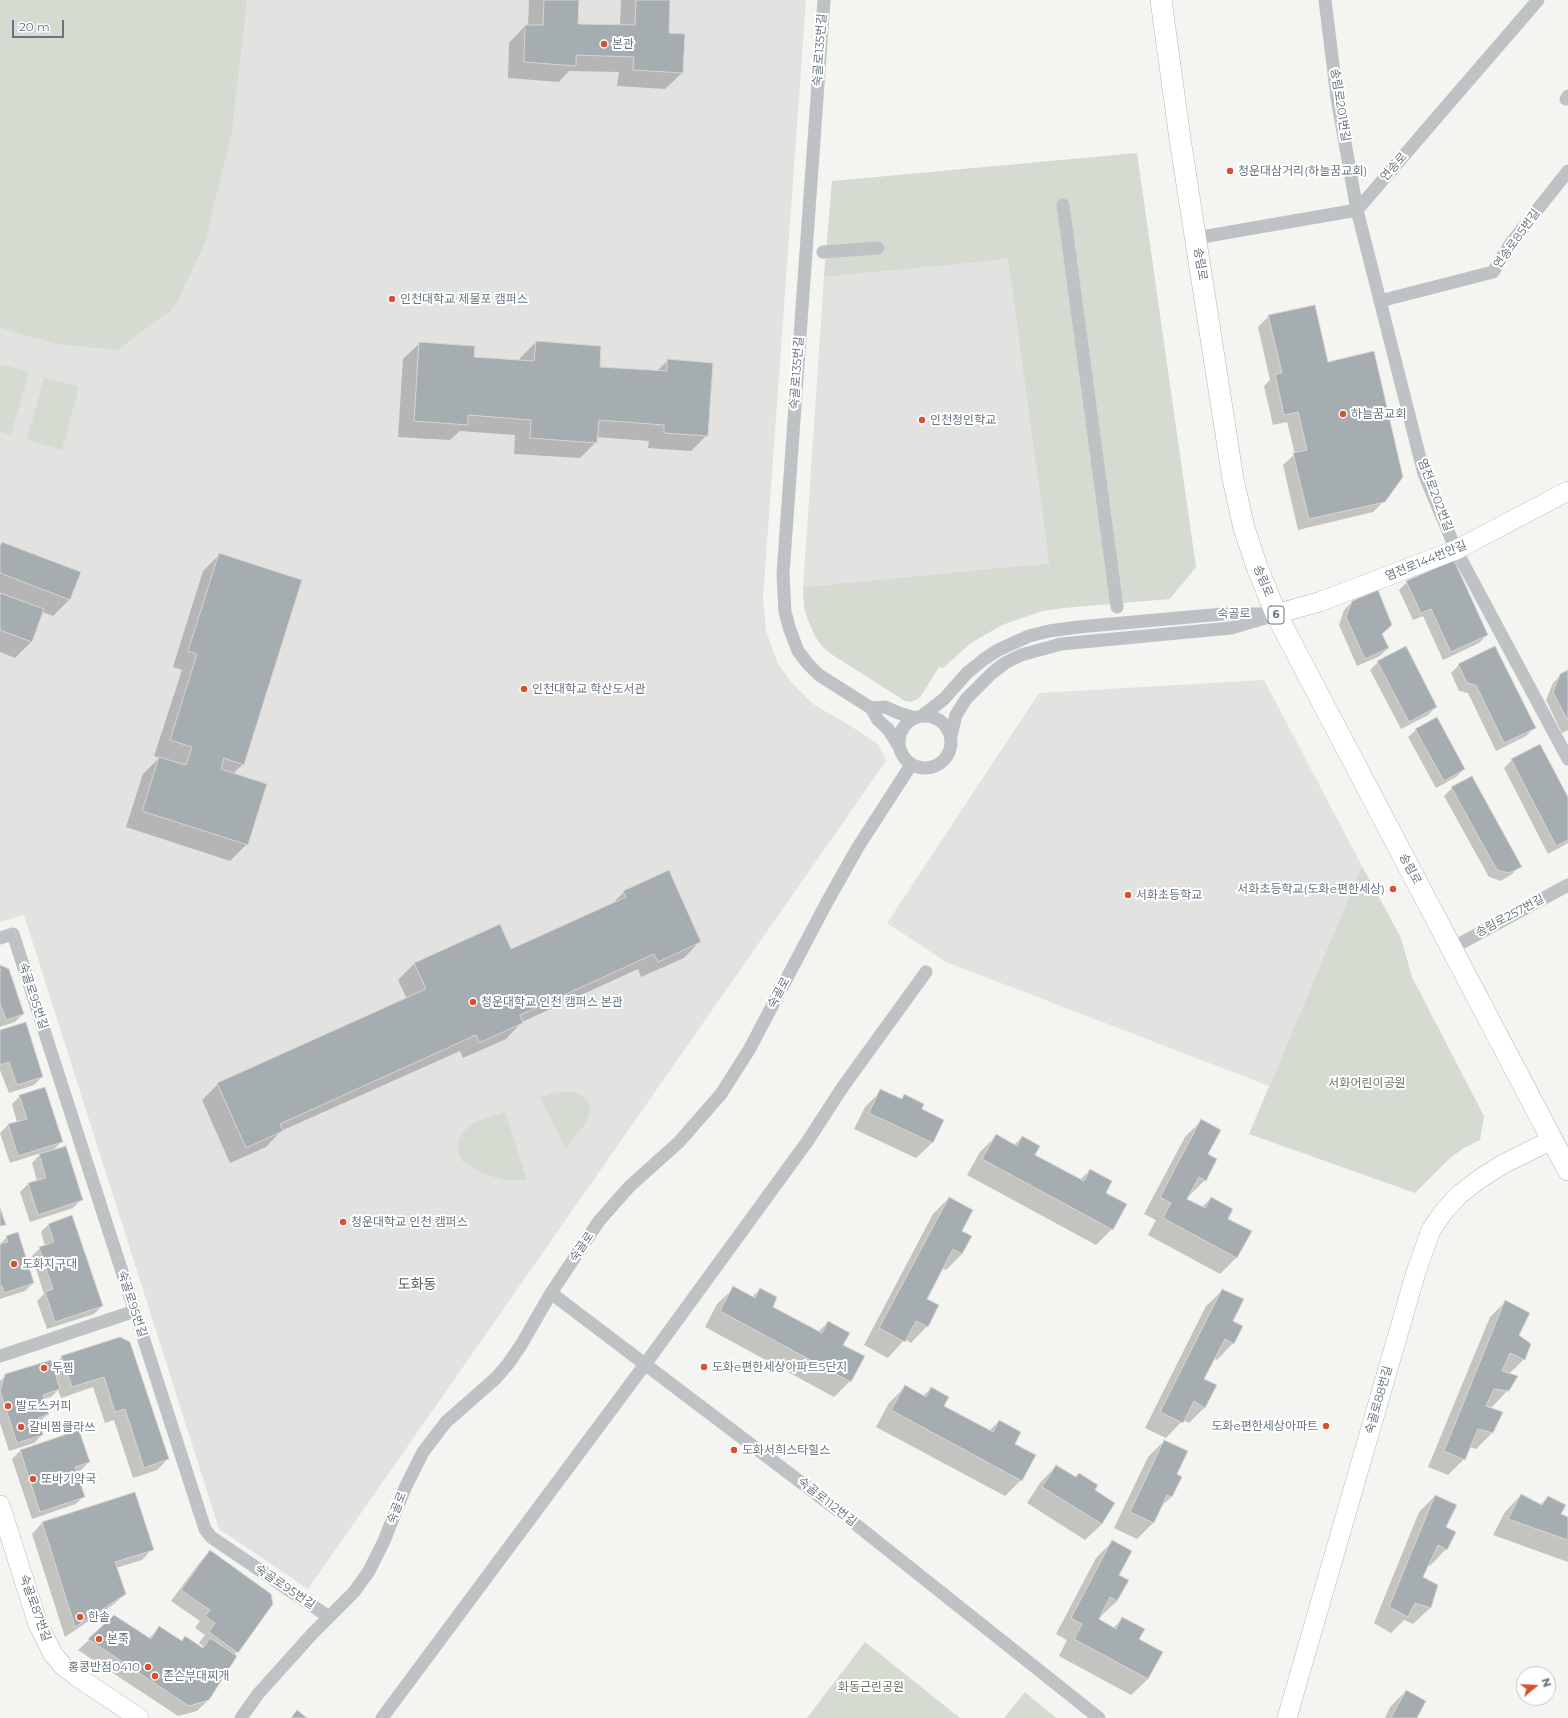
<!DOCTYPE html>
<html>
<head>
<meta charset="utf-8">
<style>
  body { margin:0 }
  #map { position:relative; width:1568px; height:1718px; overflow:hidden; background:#f4f4f1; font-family:Montserrat,sans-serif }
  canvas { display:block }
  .north { position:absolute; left:1516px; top:1666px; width:40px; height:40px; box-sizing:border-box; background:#fff; border:1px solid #c2c8cc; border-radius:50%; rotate:72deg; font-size:11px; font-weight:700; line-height:16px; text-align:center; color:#66757f }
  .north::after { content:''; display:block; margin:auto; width:14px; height:18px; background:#d45131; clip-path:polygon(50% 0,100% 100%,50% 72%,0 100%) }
  .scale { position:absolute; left:12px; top:20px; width:52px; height:18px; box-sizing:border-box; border:2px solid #66757f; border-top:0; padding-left:5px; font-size:12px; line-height:14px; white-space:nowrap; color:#66757f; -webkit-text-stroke:3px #fff; paint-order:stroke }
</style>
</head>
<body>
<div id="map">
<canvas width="1568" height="1718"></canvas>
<div class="north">N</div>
<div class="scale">20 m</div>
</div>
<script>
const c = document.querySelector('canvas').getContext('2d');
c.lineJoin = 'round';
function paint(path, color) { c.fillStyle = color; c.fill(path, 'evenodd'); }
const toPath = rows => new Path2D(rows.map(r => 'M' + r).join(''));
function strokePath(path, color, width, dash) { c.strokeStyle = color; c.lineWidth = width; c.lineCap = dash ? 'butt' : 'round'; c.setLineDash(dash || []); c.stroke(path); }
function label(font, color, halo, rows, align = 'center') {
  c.font = font + ' Montserrat,"Noto Sans KR",sans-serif'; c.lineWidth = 4; c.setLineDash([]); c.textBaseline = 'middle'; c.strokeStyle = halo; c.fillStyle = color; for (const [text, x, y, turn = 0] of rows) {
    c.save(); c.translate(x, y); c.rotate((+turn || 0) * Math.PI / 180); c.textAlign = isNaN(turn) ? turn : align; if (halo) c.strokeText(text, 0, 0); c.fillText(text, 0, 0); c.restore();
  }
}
const built = toPath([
  [0,0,806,0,763,598,766,631,778,664,792,683,813,704,849,725,878,744,886,761,308,1589,219,1529,24,915,0,922],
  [1008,258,1049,563,803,587,824,277],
  [1264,680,1362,866,1269,1086,946,962,887,923,1039,693]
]);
const green = toPath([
  [0,0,247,0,232,131,205,243,174,308,117,350,57,344,0,328],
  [1137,153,1196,567,1170,599,1064,608,1043,611,1002,625,971,643,943,668,939,667,921,696,918,699,910,702,905,701,831,654,823,647,816,638,807,618,804,607,803,587,1049,563,1008,259,824,277,832,181],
  [0,364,29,372,11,435,0,432],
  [44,377,79,387,62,450,27,440],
  [1362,866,1401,938,1412,977,1484,1116,1480,1140,1464,1148,1450,1158,1415,1193,1249,1134],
  [558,1092,573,1092,584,1097,589,1103,590,1111,587,1121,566,1149,540,1097],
  [505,1112,527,1180,503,1180,481,1173,462,1161,459,1153,457,1145,460,1136,467,1128,476,1122],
  [865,1642,960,1718,807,1718],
  [1025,1692,1056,1718,1004,1718]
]);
const shadow = toPath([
  [529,0,578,0,577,25,620,26,621,0,669,0,668,34,682,73,665,89,617,86,619,72,569,71,559,82,508,78,509,43,525,26,528,26],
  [1269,316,1328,363,1384,501,1373,512,1298,530,1283,465,1295,454,1287,422,1273,425,1264,386,1270,380,1258,327],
  [536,342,599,368,656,372,668,360,707,435,691,451,648,448,649,441,596,437,596,442,580,458,514,454,515,435,460,431,450,440,398,437,403,359,420,343,473,358,520,361,520,358],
  [2,543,69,600,53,616,42,612,31,642,15,658,0,652,0,545],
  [219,555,243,764,233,774,247,844,230,861,126,827,143,774,159,758,154,756,182,670,173,667,203,571],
  [1407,582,1487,635,1479,643,1443,660,1423,616,1413,620,1399,590],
  [1352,602,1381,635,1388,648,1380,656,1357,666,1339,625,1344,610],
  [1378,662,1436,707,1428,715,1401,729,1370,670],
  [1459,665,1534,728,1526,736,1496,751,1468,693,1459,691,1451,673],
  [1568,671,1568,730,1562,733,1546,700,1553,683,1561,675],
  [1416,730,1464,769,1456,777,1436,788,1408,737],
  [1512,760,1568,800,1568,843,1548,854,1504,768],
  [1471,777,1520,866,1512,874,1501,881,1489,877,1444,796,1452,788],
  [624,892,700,941,684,958,641,977,638,969,522,1022,506,1039,463,1058,460,1051,281,1131,266,1147,230,1163,202,1100,218,1084,407,999,398,980,414,964,500,925,511,950,612,904],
  [0,966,23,1014,15,1022,0,1027],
  [0,1031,42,1077,34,1085,9,1093,0,1070],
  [881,1091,900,1100,904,1096,921,1110,933,1142,916,1158,854,1129,865,1107],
  [20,1096,62,1141,52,1151,81,1200,73,1208,30,1222,20,1192,28,1184,37,1181,32,1163,41,1153,10,1163,0,1133,8,1125,17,1122,12,1104],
  [1201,1121,1207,1155,1205,1180,1189,1196,1188,1195,1186,1199,1202,1207,1211,1198,1227,1219,1250,1232,1236,1258,1220,1274,1148,1235,1156,1220,1144,1214,1185,1137],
  [996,1136,1014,1145,1022,1137,1033,1155,1080,1180,1090,1170,1104,1193,1112,1229,1096,1245,967,1175,980,1152],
  [949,1198,961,1232,971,1237,962,1254,946,1270,942,1268,926,1299,927,1326,911,1343,905,1339,888,1358,864,1345,933,1214],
  [49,1224,102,1306,94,1314,47,1329,37,1301,44,1294,32,1256,40,1248,45,1246,41,1232],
  [7,1237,33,1283,25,1291,0,1299,0,1244],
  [734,1288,752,1297,760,1289,771,1307,818,1332,828,1322,842,1345,850,1381,834,1397,705,1327,717,1304],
  [1223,1290,1232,1321,1233,1343,1217,1360,1214,1358,1203,1380,1205,1407,1189,1423,1183,1420,1166,1438,1145,1428,1206,1306],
  [1506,1301,1524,1359,1509,1374,1508,1390,1492,1407,1485,1406,1492,1433,1476,1449,1469,1447,1464,1459,1448,1475,1428,1467,1490,1317],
  [120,1338,168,1459,157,1470,133,1478,114,1420,105,1423,93,1387,61,1398,58,1390,51,1397,43,1399,48,1414,38,1423,42,1435,34,1443,9,1451,0,1423,0,1381,6,1375,52,1367,62,1357],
  [905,1387,923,1396,931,1388,942,1406,989,1431,999,1421,1013,1444,1021,1480,1005,1496,876,1427,889,1403],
  [79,1431,89,1462,81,1470,76,1472,84,1496,76,1504,32,1519,12,1459,20,1451],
  [1164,1441,1175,1475,1172,1496,1160,1508,1153,1523,1137,1539,1114,1528,1148,1457],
  [1056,1466,1075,1478,1079,1474,1094,1490,1102,1524,1085,1540,1027,1503,1040,1483],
  [1521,1495,1540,1505,1548,1497,1559,1515,1568,1518,1568,1562,1493,1535,1505,1512],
  [1435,1496,1445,1527,1446,1549,1430,1566,1428,1564,1422,1578,1437,1586,1430,1608,1413,1624,1404,1620,1391,1633,1374,1623,1419,1512],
  [42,1523,152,1549,142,1560,116,1568,125,1594,114,1604,65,1637,32,1534],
  [1112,1542,1118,1575,1117,1601,1100,1617,1099,1616,1097,1620,1113,1628,1122,1619,1138,1640,1148,1679,1131,1695,1059,1656,1067,1640,1056,1634,1096,1558],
  [210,1551,272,1604,234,1655,208,1700,197,1711,178,1716,78,1650,114,1617,148,1639,160,1627,181,1641,185,1637,201,1648,203,1646,199,1643,205,1635,195,1628,200,1621,171,1601,200,1562],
  [1406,1691,1415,1718,1385,1718,1390,1707]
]);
const building = toPath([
  [544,0,579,0,578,24,635,25,636,0,670,0,669,33,685,34,683,73,633,70,634,57,576,55,576,66,524,62,525,25,543,25,544,0],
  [1315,305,1328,362,1374,351,1403,477,1385,502,1309,519,1293,453,1307,450,1298,412,1284,415,1275,374,1282,373,1268,315,1315,305],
  [536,341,601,346,600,367,667,371,667,359,713,363,708,436,664,433,664,425,599,420,597,443,530,438,531,420,468,415,468,425,414,421,419,342,475,346,474,357,534,361,536,341],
  [2,542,81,572,70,600,0,573,0,546,2,542],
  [219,553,302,580,244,765,224,758,221,769,267,784,248,845,142,811,159,757,186,765,192,747,170,740,197,654,188,651,219,553],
  [1454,560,1488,635,1451,652,1431,609,1421,613,1406,581,1454,560],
  [1378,590,1392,625,1382,634,1389,648,1365,659,1346,617,1352,601,1378,590],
  [0,593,44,609,32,642,0,630,0,593],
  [1406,646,1437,707,1409,722,1377,661,1406,646],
  [1495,646,1536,728,1504,743,1476,685,1467,683,1458,664,1495,646],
  [1568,670,1568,721,1553,692,1560,674,1568,670],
  [1437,717,1465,769,1444,781,1415,729,1437,717],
  [1540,744,1568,797,1568,840,1556,846,1511,759,1540,744],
  [1472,776,1522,867,1509,873,1497,870,1451,787,1472,776],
  [669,870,701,942,658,962,654,954,520,1015,523,1023,479,1043,476,1035,280,1124,283,1131,246,1148,217,1083,426,989,414,963,500,924,511,949,626,897,623,891,669,870],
  [0,965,9,969,24,1014,6,1020,0,1003,0,965],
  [26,1022,43,1077,17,1085,9,1062,0,1065,0,1030,26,1022],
  [45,1087,63,1142,18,1156,8,1124,27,1119,19,1095,45,1087],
  [880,1089,902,1099,904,1094,924,1104,922,1109,944,1120,933,1143,869,1113,880,1089],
  [1201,1119,1221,1130,1208,1154,1217,1159,1206,1181,1199,1177,1187,1199,1205,1208,1211,1197,1233,1209,1228,1219,1252,1231,1237,1258,1163,1218,1171,1203,1160,1197,1201,1119],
  [996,1134,1017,1146,1022,1136,1040,1146,1035,1155,1084,1181,1090,1169,1112,1181,1106,1193,1127,1204,1113,1230,982,1159,996,1134],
  [66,1146,83,1200,38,1215,28,1183,46,1178,39,1154,66,1146],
  [949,1197,973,1210,962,1231,972,1236,962,1254,953,1249,927,1299,939,1305,928,1327,916,1321,905,1342,879,1328,949,1197],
  [0,1208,6,1225,0,1226,0,1208],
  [72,1215,103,1306,55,1322,45,1292,53,1289,39,1247,54,1242,48,1224,72,1215],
  [18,1232,34,1283,4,1293,2,1286,0,1287,0,1244,8,1242,6,1236,18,1232],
  [733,1286,755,1298,760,1288,777,1297,773,1307,822,1333,828,1321,850,1333,843,1345,865,1356,851,1382,720,1311,733,1286],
  [1222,1289,1244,1299,1233,1321,1243,1326,1234,1344,1225,1339,1204,1379,1217,1385,1205,1408,1194,1401,1183,1423,1160,1412,1222,1289],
  [1505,1300,1530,1313,1519,1335,1531,1344,1525,1360,1510,1353,1502,1371,1518,1376,1509,1391,1494,1389,1486,1406,1503,1412,1493,1433,1478,1429,1465,1460,1444,1451,1505,1300],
  [120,1337,130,1342,169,1459,144,1468,125,1409,115,1412,104,1377,72,1387,61,1356,120,1337],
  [51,1360,60,1389,43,1395,49,1414,38,1418,43,1435,17,1443,0,1391,5,1374,51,1360],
  [905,1385,926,1397,931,1387,949,1397,944,1406,993,1432,999,1420,1021,1432,1015,1444,1036,1455,1022,1481,891,1410,905,1385],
  [79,1430,90,1462,75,1467,85,1497,40,1512,20,1450,79,1430],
  [1164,1440,1188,1451,1177,1474,1182,1477,1172,1497,1167,1495,1154,1523,1130,1512,1164,1440],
  [1056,1465,1076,1477,1079,1473,1098,1485,1095,1490,1115,1503,1102,1524,1042,1487,1056,1465],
  [135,1492,154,1550,115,1562,126,1594,75,1627,42,1522,135,1492],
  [1521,1494,1542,1505,1548,1496,1566,1505,1561,1514,1568,1517,1568,1540,1508,1519,1521,1494],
  [1435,1495,1457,1505,1446,1527,1456,1532,1447,1550,1438,1545,1423,1577,1438,1585,1431,1608,1415,1603,1408,1617,1389,1607,1435,1495],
  [1112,1540,1132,1551,1119,1575,1129,1580,1117,1601,1110,1597,1099,1619,1116,1629,1122,1617,1145,1629,1139,1639,1163,1652,1148,1679,1074,1639,1082,1624,1071,1618,1112,1540],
  [210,1550,271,1594,273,1604,238,1653,209,1632,215,1623,205,1616,210,1610,181,1590,210,1550],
  [114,1615,151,1639,159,1626,182,1641,185,1636,203,1648,210,1638,237,1656,209,1700,189,1706,88,1639,114,1615],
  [1406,1690,1426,1701,1417,1718,1391,1718,1406,1690],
  [297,1710,307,1718,291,1718,297,1710]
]);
const street = toPath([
  [824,0,783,574,785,612,790,630,798,651,808,664,819,675,871,708,878,720,888,729,900,748],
  [1325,0,1337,98,1357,210,1424,474,1456,550,1568,759],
  [1566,99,1568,96],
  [1063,205,1117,607],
  [1196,238,1357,210,1538,0],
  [823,252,878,248],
  [1380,301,1493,272,1511,243,1568,171],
  [871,708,885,707,899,713,915,718],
  '899 742a26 26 0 1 1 52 0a26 26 0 1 1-52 0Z',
  [922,716,944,699,967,673,983,660,998,650,1029,636,1049,631,1078,627,1223,614,1276,614],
  [951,736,956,715,966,699,992,673,1005,663,1021,655,1061,644,1231,628,1265,618],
  [0,938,13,934,205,1529,211,1537,329,1617],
  [1452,948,1568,885],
  [551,1293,844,1515,1099,1718],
  [0,1356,135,1311],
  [241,1718,258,1694,313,1633,354,1592,369,1571,384,1541,405,1488,423,1452,446,1422,496,1378,508,1364,521,1345,551,1293,599,1221,629,1187,679,1142,721,1094,749,1050,827,902,858,847,911,765],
  [382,1718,646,1363,807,1142,842,1088,926,972]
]);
const secondary = toPath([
  [1276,614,1319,602,1456,550,1568,491],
  [0,1505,38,1624,53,1654,63,1666,76,1676,139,1718],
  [1287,1718,1416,1272,1431,1230,1445,1210,1460,1194,1481,1178,1505,1163,1552,1140]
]);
const primary = toPath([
  [1161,0,1180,139,1233,479,1244,528,1257,567,1276,614,1568,1170]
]);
const markers = [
  [604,44,4,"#d45131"],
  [1230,171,4,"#d45131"],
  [392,299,4,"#d45131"],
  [1343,414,4,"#d45131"],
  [922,420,4,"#d45131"],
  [524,689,4,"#d45131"],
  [1393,889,4,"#d45131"],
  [1128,895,4,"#d45131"],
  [473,1002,4,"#d45131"],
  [343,1222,4,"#d45131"],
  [14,1264,4,"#d45131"],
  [704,1367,4,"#d45131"],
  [44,1368,4,"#d45131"],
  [8,1406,4,"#d45131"],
  [1326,1426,4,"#d45131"],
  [21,1427,4,"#d45131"],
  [734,1450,4,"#d45131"],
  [33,1479,4,"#d45131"],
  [80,1617,4,"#d45131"],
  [99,1639,4,"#d45131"],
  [148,1667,4,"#d45131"],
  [155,1676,4,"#d45131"]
];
const shields = [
  [1276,615,16]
];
const shieldNames = [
  ["6",1276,615]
];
const poiNames = [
  ["본관",612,44],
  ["청운대삼거리(하늘꿈교회)",1238,171],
  ["인천대학교 제물포 캠퍼스",400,299],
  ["하늘꿈교회",1351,414],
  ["인천청인학교",930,420],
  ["인천대학교 학산도서관",532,689],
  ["서화초등학교(도화e편한세상)",1385,889,"right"],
  ["서화초등학교",1136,895],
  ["청운대학교 인천 캠퍼스 본관",481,1002],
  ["청운대학교 인천 캠퍼스",351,1222],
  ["도화지구대",22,1264],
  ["도화e편한세상아파트5단지",712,1367],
  ["두찜",52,1368],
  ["발도스커피",16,1406],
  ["도화e편한세상아파트",1318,1426,"right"],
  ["갈비찜클라쓰",29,1427],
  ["도화서희스타힐스",742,1450],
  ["또바기약국",41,1479],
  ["한솥",88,1617],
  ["본죽",107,1639],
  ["홍콩반점0410",140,1667,"right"],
  ["존슨부대찌개",163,1676]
];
const streetNames = [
  ["숙골로135번길",820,50,-86],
  ["송림로201번길",1340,105,81],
  ["연송로",1394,167,-49],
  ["연송로85번길",1517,239,-54],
  ["송림로",1200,264,81],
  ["숙골로135번길",797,373,-86],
  ["염전로202번길",1435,495,69],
  ["염전로144번안길",1426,561,-22],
  ["송림로",1263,581,68],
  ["숙골로",1234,614,-1],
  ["송림로",1410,869,62],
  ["송림로257번길",1510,916,-28],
  ["숙골로",779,993,-62],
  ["숙골로95번길",33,996,72],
  ["숙골로",582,1247,-56],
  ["숙골로95번길",132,1304,72],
  ["숙골로88번길",1379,1400,-74],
  ["숙골로112번길",827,1502,38],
  ["숙골로",397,1508,-69],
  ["숙골로95번길",285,1587,34],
  ["숙골로87번길",35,1608,70]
];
const parkNames = [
  ["서화어린이공원",1367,1083],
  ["화동근린공원",871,1687]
];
const quarterNames = [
  ["도화동",417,1285]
];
paint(built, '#e2e3e1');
paint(green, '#d6dbd2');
paint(shadow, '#0003');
paint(building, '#a6adb1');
strokePath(building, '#d6d5d4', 1);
strokePath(secondary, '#b1b6b9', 20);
strokePath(primary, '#b2b6b9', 22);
strokePath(street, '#bec2c5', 13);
strokePath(secondary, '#fff', 19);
strokePath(primary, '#fff', 21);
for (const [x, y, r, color] of markers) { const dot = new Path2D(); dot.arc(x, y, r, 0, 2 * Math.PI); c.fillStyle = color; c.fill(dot); strokePath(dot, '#fff', 1.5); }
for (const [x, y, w] of shields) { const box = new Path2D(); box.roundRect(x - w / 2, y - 9, w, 18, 3); c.fillStyle = '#fff'; c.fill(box); strokePath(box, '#66757f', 1); }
label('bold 11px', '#66757f', null, shieldNames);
label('12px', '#66757f', '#fff', poiNames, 'left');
label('12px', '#66757f', '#fff', streetNames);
label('12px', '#697764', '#fff', parkNames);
label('14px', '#535e65', '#fff', quarterNames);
</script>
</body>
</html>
